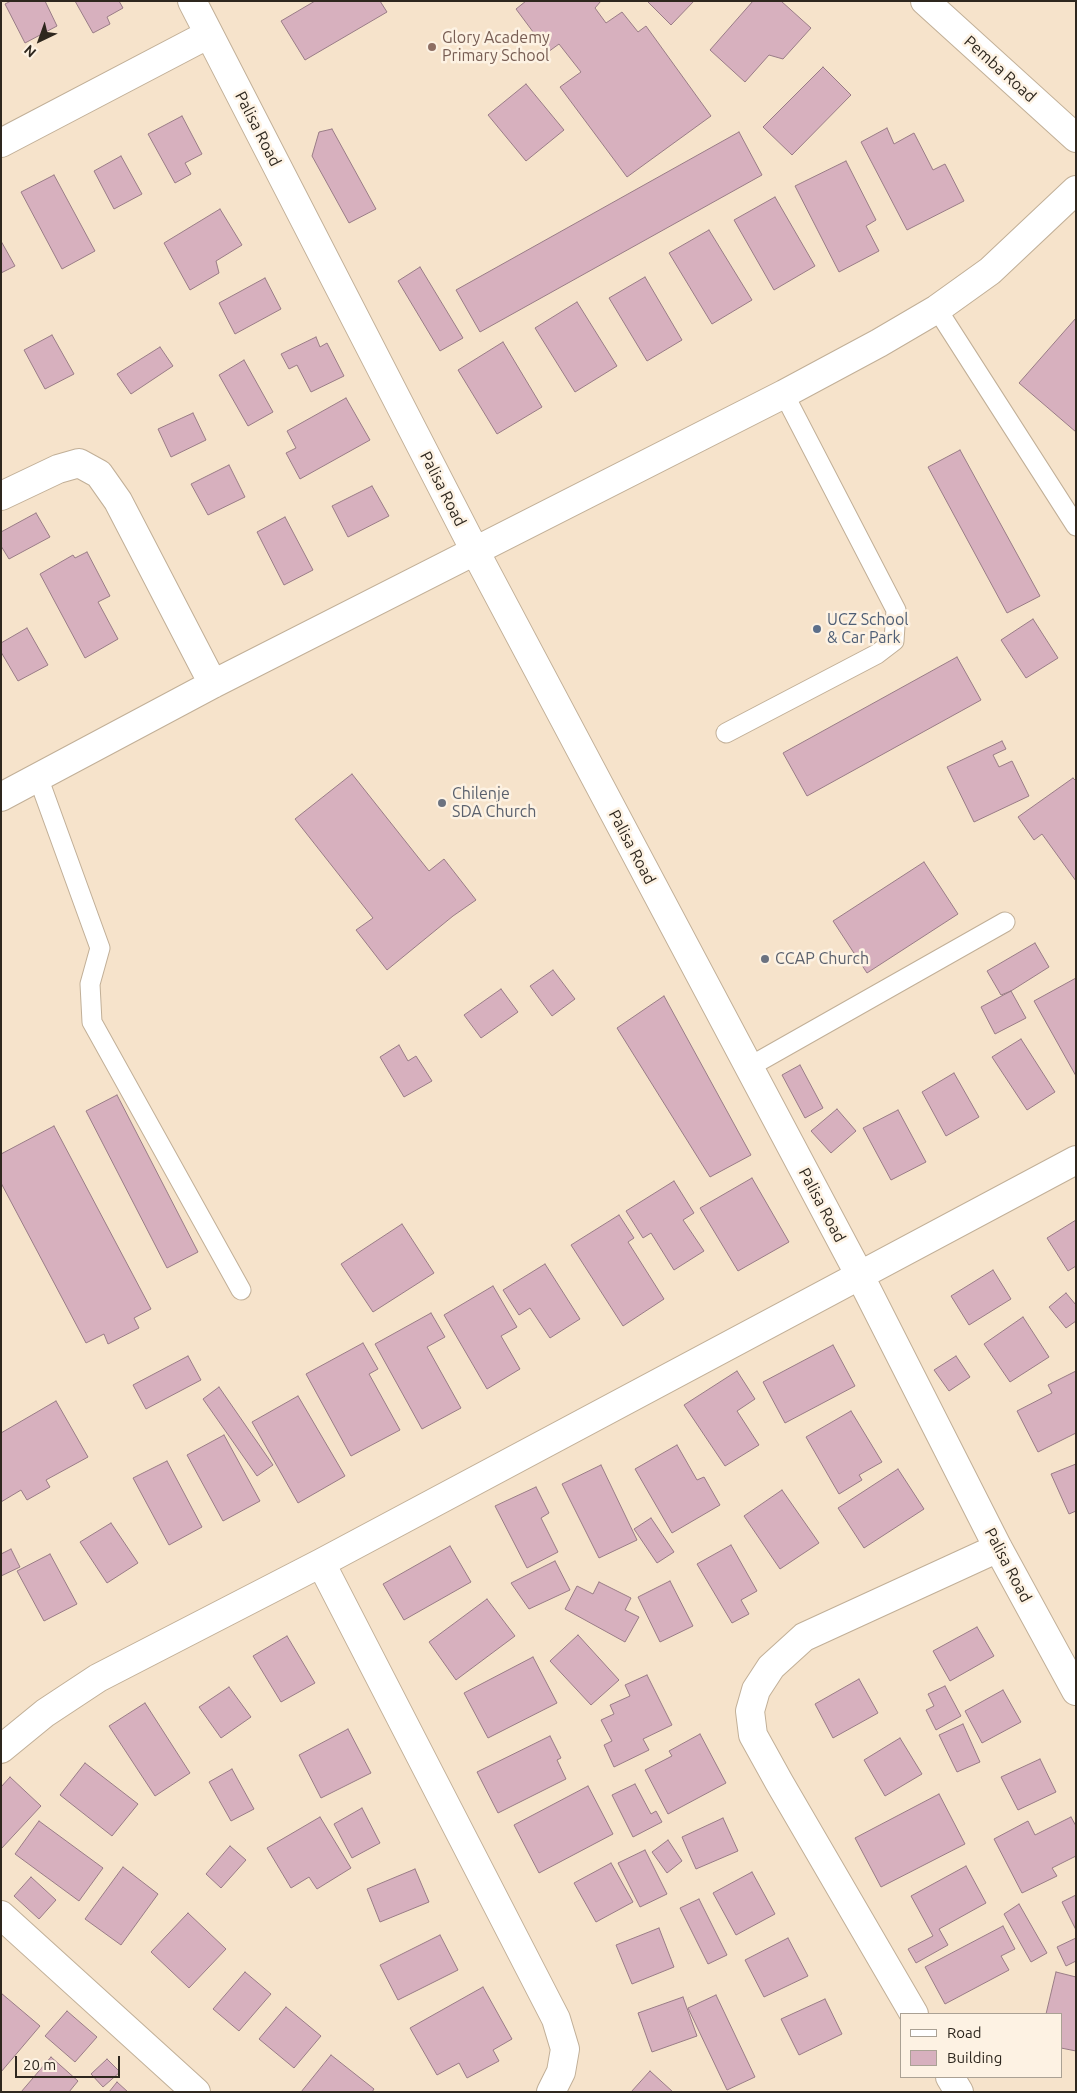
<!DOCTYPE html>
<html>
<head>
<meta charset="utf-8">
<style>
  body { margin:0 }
  #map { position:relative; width:1077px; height:2093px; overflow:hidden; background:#f6e3cb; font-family:Ubuntu,sans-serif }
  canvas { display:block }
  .frame { position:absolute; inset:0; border:2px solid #2e271e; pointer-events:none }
  .legend { position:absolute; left:900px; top:2013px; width:162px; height:65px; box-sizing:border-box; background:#fdf2e3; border:1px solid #aaa194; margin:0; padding:6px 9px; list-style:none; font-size:15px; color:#2e271e }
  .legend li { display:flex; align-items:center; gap:10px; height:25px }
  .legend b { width:25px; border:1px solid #aaa194 }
  .north { position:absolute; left:15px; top:15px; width:50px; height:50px; -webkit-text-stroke:4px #fdf2e3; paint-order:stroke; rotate:222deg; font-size:14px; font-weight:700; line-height:20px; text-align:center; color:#2e271e }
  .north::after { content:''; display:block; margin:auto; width:18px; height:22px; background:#2e271e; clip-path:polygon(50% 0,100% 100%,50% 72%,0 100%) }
  .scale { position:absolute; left:15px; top:2056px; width:105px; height:22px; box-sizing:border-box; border:2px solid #2e271e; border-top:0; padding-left:6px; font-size:15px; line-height:18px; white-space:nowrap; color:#2e271e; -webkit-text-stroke:4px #fdf2e3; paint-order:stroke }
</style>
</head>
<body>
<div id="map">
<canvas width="1077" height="2093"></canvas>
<div class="frame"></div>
<ul class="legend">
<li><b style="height:6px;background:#fff"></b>Road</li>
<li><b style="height:14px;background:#d7b0be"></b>Building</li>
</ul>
<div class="north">N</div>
<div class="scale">20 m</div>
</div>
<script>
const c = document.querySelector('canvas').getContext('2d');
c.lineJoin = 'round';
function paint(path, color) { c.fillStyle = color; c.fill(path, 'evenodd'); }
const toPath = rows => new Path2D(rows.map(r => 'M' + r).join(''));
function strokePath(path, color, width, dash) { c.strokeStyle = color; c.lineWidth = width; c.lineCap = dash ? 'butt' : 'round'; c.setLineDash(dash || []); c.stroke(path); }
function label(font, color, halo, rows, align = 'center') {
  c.font = font + ' Ubuntu,sans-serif'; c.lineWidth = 5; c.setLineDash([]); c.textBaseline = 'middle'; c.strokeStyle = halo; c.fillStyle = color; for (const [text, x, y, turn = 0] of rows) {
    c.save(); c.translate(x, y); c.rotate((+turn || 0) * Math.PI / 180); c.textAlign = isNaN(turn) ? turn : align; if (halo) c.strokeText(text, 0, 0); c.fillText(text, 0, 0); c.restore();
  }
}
const building = toPath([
  [11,1,45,1,57,26,25,43,5,4,11,1],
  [75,1,119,1,123,8,107,17,110,24,93,33,75,1],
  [315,1,380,1,387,12,305,60,281,21,315,1],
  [526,1,601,1,595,8,606,23,622,12,638,32,646,26,711,116,627,177,560,87,581,72,559,44,548,52,516,9,526,1],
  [647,1,694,1,671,25,647,1],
  [753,1,781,1,811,28,783,59,769,55,745,82,710,50,753,1],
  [823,67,851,95,792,155,763,127,823,67],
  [526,84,564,130,526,161,488,115,526,84],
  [182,116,202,154,185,163,191,174,175,183,148,134,182,116],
  [887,128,894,144,914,133,933,170,945,164,964,201,907,230,861,142,887,128],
  [332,129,376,209,349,223,312,156,319,132,332,129],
  [739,132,762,175,480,332,456,290,739,132],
  [121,156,142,194,114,209,94,171,121,156],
  [846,161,876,220,866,226,879,251,839,272,795,186,846,161],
  [54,175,95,251,62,269,21,192,54,175],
  [775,197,815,266,774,290,734,220,775,197],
  [220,209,242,245,216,261,219,273,190,290,164,243,220,209],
  [709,230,752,300,712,324,669,253,709,230],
  [1,241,15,266,1,273,1,241],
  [420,267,463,338,440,351,398,281,420,267],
  [645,277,682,340,647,361,609,298,645,277],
  [265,278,281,309,235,334,219,303,265,278],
  [577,302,617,366,575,392,535,328,577,302],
  [1076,318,1076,432,1019,383,1076,318],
  [52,335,74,374,45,389,24,350,52,335],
  [316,337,320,347,327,343,344,376,311,392,297,365,289,369,281,354,316,337],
  [503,342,542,407,497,434,458,370,503,342],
  [160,347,173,366,131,394,117,374,160,347],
  [244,360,273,412,248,426,219,375,244,360],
  [346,398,370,440,300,479,286,453,296,448,287,431,346,398],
  [193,413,206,440,171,457,158,429,193,413],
  [960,450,1040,596,1007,613,928,467,960,450],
  [229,465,245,497,208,515,191,484,229,465],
  [372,486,389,516,348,537,332,506,372,486],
  [36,513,50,537,9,559,1,546,1,532,36,513],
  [285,517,313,570,284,585,257,532,285,517],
  [87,552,110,596,98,602,118,639,85,658,40,574,73,555,75,558,87,552],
  [1033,619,1058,658,1026,678,1001,640,1033,619],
  [27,628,48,665,18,681,1,652,1,643,27,628],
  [957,657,981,700,807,796,783,753,957,657],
  [1002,741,1006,749,993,755,999,767,1012,761,1029,796,974,822,947,767,1002,741],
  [352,774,429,871,444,859,476,900,453,916,387,970,356,930,373,918,295,819,352,774],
  [1073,778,1076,781,1076,881,1042,834,1034,840,1018,817,1073,778],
  [924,862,958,914,867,973,833,921,924,862],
  [1035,943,1049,967,1011,991,1001,995,987,971,1035,943],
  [553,970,575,999,552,1016,530,986,553,970],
  [1076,978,1076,1076,1034,1001,1076,978],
  [501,989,518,1012,481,1038,464,1015,501,989],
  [1011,991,1026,1018,995,1034,981,1007,1011,991],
  [664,996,751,1155,710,1177,617,1028,664,996],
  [1021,1039,1055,1092,1027,1110,992,1057,1021,1039],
  [399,1045,408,1061,416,1056,432,1081,404,1097,380,1057,399,1045],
  [800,1065,823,1108,805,1118,782,1075,800,1065],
  [954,1073,979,1117,946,1136,922,1092,954,1073],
  [117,1095,198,1252,167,1268,86,1111,117,1095],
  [837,1109,856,1131,831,1153,811,1131,837,1109],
  [898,1110,926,1162,891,1180,863,1128,898,1110],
  [54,1126,151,1309,134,1318,139,1328,108,1344,104,1334,86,1343,1,1183,1,1154,54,1126],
  [752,1178,789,1242,738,1271,700,1208,752,1178],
  [674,1181,694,1213,683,1220,704,1251,674,1270,651,1233,643,1238,626,1211,674,1181],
  [619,1215,634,1238,628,1242,664,1299,623,1326,571,1245,619,1215],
  [1076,1220,1076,1266,1068,1271,1047,1238,1076,1220],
  [402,1224,434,1273,373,1312,341,1264,402,1224],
  [545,1264,580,1319,550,1338,530,1308,519,1315,503,1290,545,1264],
  [993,1270,1011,1299,969,1325,951,1296,993,1270],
  [493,1286,517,1327,501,1336,520,1369,487,1389,444,1315,493,1286],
  [1066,1293,1076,1305,1076,1321,1066,1328,1049,1307,1066,1293],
  [431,1313,445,1337,427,1347,461,1408,422,1429,375,1344,431,1313],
  [1023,1317,1049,1357,1010,1382,984,1344,1023,1317],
  [363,1343,378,1369,369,1374,400,1430,351,1456,306,1374,363,1343],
  [833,1345,855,1386,785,1423,763,1382,833,1345],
  [188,1356,201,1380,146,1409,133,1385,188,1356],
  [956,1356,970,1377,949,1391,934,1370,956,1356],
  [737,1371,755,1399,737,1411,759,1445,725,1466,684,1405,737,1371],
  [1076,1371,1076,1433,1038,1452,1017,1411,1052,1393,1048,1385,1076,1371],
  [219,1387,273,1465,257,1476,203,1399,219,1387],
  [298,1396,345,1476,298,1503,252,1422,298,1396],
  [56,1401,88,1457,46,1480,50,1487,27,1500,21,1490,1,1502,1,1433,56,1401],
  [851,1411,882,1462,859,1475,862,1480,839,1494,806,1437,851,1411],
  [224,1435,260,1501,223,1521,187,1455,224,1435],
  [677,1445,697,1480,704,1477,720,1505,672,1533,635,1469,677,1445],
  [167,1461,202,1527,169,1545,133,1478,167,1461],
  [1076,1464,1076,1511,1069,1514,1051,1474,1076,1464],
  [601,1465,637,1540,599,1558,562,1484,601,1465],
  [898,1469,924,1509,864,1548,838,1508,898,1469],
  [536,1487,549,1513,541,1518,558,1552,527,1568,495,1506,536,1487],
  [782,1490,819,1543,780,1569,744,1516,782,1490],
  [651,1518,674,1552,657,1563,634,1529,651,1518],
  [111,1523,138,1563,107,1583,80,1542,111,1523],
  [731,1545,757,1591,741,1600,749,1614,732,1623,697,1564,731,1545],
  [450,1546,471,1582,404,1620,383,1584,450,1546],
  [11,1549,20,1567,1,1576,1,1554,11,1549],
  [50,1554,77,1604,44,1621,17,1571,50,1554],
  [555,1561,570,1590,529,1609,511,1583,555,1561],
  [670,1581,693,1626,660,1642,638,1597,670,1581],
  [599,1582,631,1598,625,1610,639,1617,625,1642,565,1609,577,1586,593,1594,599,1582],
  [487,1599,515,1636,456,1680,429,1642,487,1599],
  [977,1627,994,1656,950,1681,933,1651,977,1627],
  [578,1635,619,1680,591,1705,550,1661,578,1635],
  [287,1636,315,1683,281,1702,253,1656,287,1636],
  [533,1657,557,1703,488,1738,464,1693,533,1657],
  [647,1675,672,1725,643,1739,649,1750,614,1767,604,1745,612,1741,601,1720,614,1714,610,1705,630,1696,625,1685,647,1675],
  [859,1679,878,1713,833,1738,815,1704,859,1679],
  [945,1686,961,1716,936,1730,926,1710,934,1706,928,1694,945,1686],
  [229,1687,251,1717,221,1738,199,1707,229,1687],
  [1003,1690,1021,1722,982,1743,965,1711,1003,1690],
  [145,1703,190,1773,155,1796,109,1726,145,1703],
  [963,1724,980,1762,957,1772,939,1735,963,1724],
  [348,1729,371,1773,321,1798,299,1755,348,1729],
  [700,1734,726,1783,668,1814,645,1770,672,1756,669,1751,700,1734],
  [550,1736,561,1758,557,1760,566,1779,498,1813,477,1772,550,1736],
  [900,1738,922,1774,885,1796,864,1760,900,1738],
  [1040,1759,1056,1792,1018,1810,1001,1777,1040,1759],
  [85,1763,138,1804,112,1836,60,1795,85,1763],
  [232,1769,254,1809,231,1821,209,1782,232,1769],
  [10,1777,41,1806,1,1849,1,1787,10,1777],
  [635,1784,651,1814,656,1811,662,1822,633,1837,612,1795,635,1784],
  [588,1786,613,1834,539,1873,514,1825,588,1786],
  [939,1794,965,1844,881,1887,855,1838,939,1794],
  [362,1808,380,1843,352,1858,334,1824,362,1808],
  [320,1817,351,1868,317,1889,309,1877,291,1888,267,1848,320,1817],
  [1071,1817,1076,1826,1076,1856,1052,1868,1057,1876,1022,1893,994,1839,1028,1821,1035,1835,1071,1817],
  [723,1818,738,1851,696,1869,682,1837,723,1818],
  [39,1821,103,1868,79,1901,15,1854,39,1821],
  [668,1840,682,1861,667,1873,652,1852,668,1840],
  [230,1846,246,1860,221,1888,206,1874,230,1846],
  [645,1850,667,1894,640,1907,618,1863,645,1850],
  [611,1863,633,1902,596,1922,574,1883,611,1863],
  [966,1866,986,1903,939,1929,948,1945,916,1963,908,1949,933,1936,911,1896,966,1866],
  [123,1867,158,1894,121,1945,85,1919,123,1867],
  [415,1869,429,1902,380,1922,367,1889,415,1869],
  [752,1872,775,1914,736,1935,713,1893,752,1872],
  [31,1877,56,1900,39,1919,14,1896,31,1877],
  [1076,1895,1076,1930,1062,1902,1076,1895],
  [699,1899,727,1955,708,1964,680,1908,699,1899],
  [1019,1904,1047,1953,1031,1962,1004,1914,1019,1904],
  [188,1913,226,1949,189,1988,151,1952,188,1913],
  [1003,1926,1015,1949,1001,1956,1009,1970,945,2004,925,1967,1003,1926],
  [659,1928,674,1967,632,1984,616,1945,659,1928],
  [440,1935,458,1970,398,2000,380,1965,440,1935],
  [788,1938,808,1976,764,1997,745,1960,788,1938],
  [1076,1938,1076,1961,1066,1966,1057,1947,1076,1938],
  [245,1972,271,1994,239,2031,213,2009,245,1972],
  [1056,1972,1076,1977,1076,2051,1061,2048,1061,2014,1046,2014,1056,1972],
  [483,1987,512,2039,493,2050,499,2061,467,2078,459,2063,437,2075,410,2028,483,1987],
  [1,1993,40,2026,1,2072,1,1993],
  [716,1995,755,2077,727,2090,688,2008,716,1995],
  [683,1997,697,2036,652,2052,638,2013,683,1997],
  [825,1999,842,2034,799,2055,781,2019,825,1999],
  [286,2007,321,2036,294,2068,259,2039,286,2007],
  [67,2011,97,2037,75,2062,45,2036,67,2011],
  [331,2055,374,2089,372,2092,301,2092,331,2055],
  [51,2057,78,2081,69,2092,21,2092,51,2057],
  [107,2059,120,2072,103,2087,91,2074,107,2059],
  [650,2071,673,2092,631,2092,650,2071],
  [117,2082,128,2092,109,2092,117,2082]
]);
const lane = toPath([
  [937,309,1076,526],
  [726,733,877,654,894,641,896,610,784,394],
  [38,777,100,948,90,984,92,1022,241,1290],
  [749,1067,1005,922]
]);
const street = toPath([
  [192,1,475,551,859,1274,998,1548,1076,1691],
  [1,143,209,34],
  [1,496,58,469,79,463,99,474,118,501,213,684],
  [1,797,213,684,784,394,879,343,937,309,990,271,1076,190],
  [321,1563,556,2019,565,2049,561,2072,551,2092],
  [1,1749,45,1713,98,1678,321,1563,1076,1160],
  [1,1915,196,2092],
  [914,2014,779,1782,753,1735,750,1711,756,1690,771,1667,804,1637,998,1548],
  [950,2077,959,2092]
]);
const secondary = toPath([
  [925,1,1076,138]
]);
const markers = [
  [432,47,5,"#8d6e63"],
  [817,629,5,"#5c6f8a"],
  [442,803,5,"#6b7280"],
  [765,959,5,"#6b7280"]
];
const educationNames = [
  ["Glory Academy",442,38],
  ["Primary School",442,56]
];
const streetNames = [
  ["Pemba Road",1000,69,42],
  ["Palisa Road",258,129,63],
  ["Palisa Road",443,489,63],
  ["Palisa Road",632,847,62],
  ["Palisa Road",822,1205,62],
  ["Palisa Road",1008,1565,62]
];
const serviceNames = [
  ["UCZ School",827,620],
  ["& Car Park",827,638]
];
const worshipNames = [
  ["Chilenje",452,794],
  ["SDA Church",452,812],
  ["CCAP Church",775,959]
];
paint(building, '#d7b0be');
strokePath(building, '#997c86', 1);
strokePath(lane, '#c1af97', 21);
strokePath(street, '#c1af97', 30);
strokePath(secondary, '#c1af97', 30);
strokePath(lane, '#fff', 19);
strokePath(street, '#fff', 28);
strokePath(secondary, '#fff', 28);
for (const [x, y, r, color] of markers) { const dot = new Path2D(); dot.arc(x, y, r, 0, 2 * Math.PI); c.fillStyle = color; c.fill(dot); strokePath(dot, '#fdf2e3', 2); }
label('16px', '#785e54', '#fdf2e3', educationNames, 'left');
label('16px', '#2e271e', '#fdf2e3', streetNames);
label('16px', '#4e5e75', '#fdf2e3', serviceNames, 'left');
label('16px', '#5b616d', '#fdf2e3', worshipNames, 'left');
</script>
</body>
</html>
